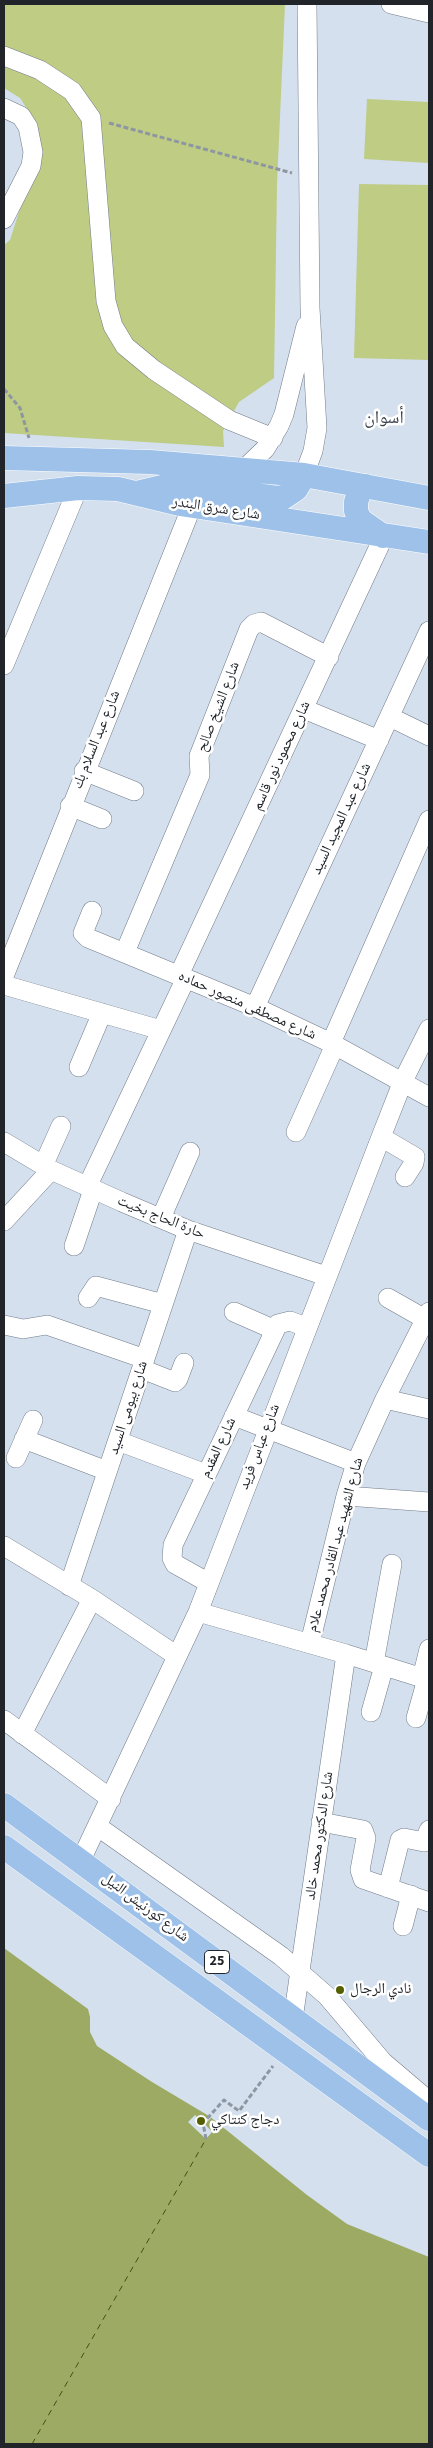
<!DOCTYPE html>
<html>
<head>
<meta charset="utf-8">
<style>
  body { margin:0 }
  #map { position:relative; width:433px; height:2448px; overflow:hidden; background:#d4e0ee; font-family:"Source Sans 3",sans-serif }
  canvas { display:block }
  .frame { position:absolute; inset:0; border:5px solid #21252a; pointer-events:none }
</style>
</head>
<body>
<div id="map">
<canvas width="433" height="2448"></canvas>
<div class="frame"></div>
</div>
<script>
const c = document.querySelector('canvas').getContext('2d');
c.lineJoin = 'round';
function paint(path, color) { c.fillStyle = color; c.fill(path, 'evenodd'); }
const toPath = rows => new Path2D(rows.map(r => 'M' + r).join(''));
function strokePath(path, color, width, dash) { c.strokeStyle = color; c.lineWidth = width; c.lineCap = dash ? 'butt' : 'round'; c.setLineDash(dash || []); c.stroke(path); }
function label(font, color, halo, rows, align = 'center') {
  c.font = font + ' "Source Sans 3","Noto Naskh Arabic",sans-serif'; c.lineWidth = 5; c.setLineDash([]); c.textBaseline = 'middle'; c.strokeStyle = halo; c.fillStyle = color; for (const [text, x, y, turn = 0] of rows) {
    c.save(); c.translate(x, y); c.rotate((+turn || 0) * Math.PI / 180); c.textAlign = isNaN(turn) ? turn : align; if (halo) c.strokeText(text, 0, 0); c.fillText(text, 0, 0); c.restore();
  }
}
const green = toPath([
  [4,4,285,4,277,184,274,378,239,402,223,431,224,447,4,433,4,245,10,240,36,159,33,118,20,98,4,88],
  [367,99,429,102,429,163,364,159],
  [359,184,429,185,429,360,354,358]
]);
const water = toPath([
  [4,1948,88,2009,90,2017,90,2032,97,2046,152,2082,209,2116,307,2195,347,2224,429,2257,429,2444,4,2444]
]);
const pier = toPath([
  [195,2115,202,2122,209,2116,211,2118,205,2124,212,2132,206,2139,188,2122]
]);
const ferry = toPath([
  [32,2444,206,2139]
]);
const path = toPath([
  [109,123,292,173],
  [4,389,20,408,29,438],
  [206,2139,203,2123,224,2100,239,2111,273,2066]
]);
const minor = toPath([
  [391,4,429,13],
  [4,56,40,70,72,91,91,118,106,301,113,326,125,346,154,370,229,420,273,438],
  [4,108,21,116,28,127,33,152,31,166,4,219],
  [242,471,265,449,279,426,284,414,306,326],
  [304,475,313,451,317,428,310,308,307,4],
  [4,665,78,488],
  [304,709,379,740],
  [390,717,429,736],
  [84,771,134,791],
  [70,806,102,819],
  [92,911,83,933,88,938,255,1007,331,1043,429,1097],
  [125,952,200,775,199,756,249,629,254,624,261,622,329,657],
  [179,975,384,536],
  [4,976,192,506],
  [4,985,161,1030],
  [255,1007,429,631],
  [331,1043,429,820],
  [79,1067,102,1013],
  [296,1132,335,1045],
  [381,1137,415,1157,414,1163,405,1177],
  [4,1142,51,1170,122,1202,188,1230,326,1276],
  [43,1166,61,1126],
  [87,1187,186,978],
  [161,1218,190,1152],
  [4,1221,51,1170],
  [74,1246,93,1190],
  [88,1298,96,1286,163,1304],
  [388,1298,425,1319],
  [234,1312,275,1330],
  [4,1325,23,1329,47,1325,145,1359],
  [142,1369,175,1382,178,1379,184,1363],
  [385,1399,429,1409],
  [234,1416,356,1463],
  [24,1439,107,1471],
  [118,1441,206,1474],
  [16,1458,33,1420],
  [346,1496,429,1502],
  [4,1546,92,1599,177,1656],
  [209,1583,175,1564,172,1558,173,1545,278,1324,290,1321,306,1327],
  [69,1586,188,1230],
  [198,1612,346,1654,429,1680],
  [310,1643,346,1496,356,1463,385,1399,429,1312],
  [374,1663,392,1564],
  [422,1678,429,1649],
  [371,1712,384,1666],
  [416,1718,427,1679],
  [4,1720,111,1799],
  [22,1734,92,1599],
  [321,1822,363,1830,366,1838,360,1870,363,1879,429,1902],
  [97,1826,281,1956,327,1996,383,2062,429,2101],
  [81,1860,198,1612,381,1137,403,1081,429,1029],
  [388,1888,400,1840,404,1838,424,1842,429,1830],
  [403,1926,411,1895],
  [293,2019,346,1654]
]);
const major = toPath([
  [4,458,150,462,304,475,429,498],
  [366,486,359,493,356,502,356,511,360,520,383,536],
  [137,493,175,484,277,498,284,497,296,489,304,475],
  [4,496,78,488,118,489,180,504,429,542],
  [4,1805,429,2119],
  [4,1847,429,2155]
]);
const markers = [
  [340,1990,5,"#546000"],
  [201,2121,5,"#546000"]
];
const shields = [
  [217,1962,25]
];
const shieldNames = [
  ["25",217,1962]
];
const streetNames = [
  ["شارع شرق البندر",216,509,9],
  ["شارع الشيخ صالح",219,707,-69],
  ["شارع عبد السلام بك",97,740,-68],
  ["شارع محمود نور قاسم",282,756,-65],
  ["شارع عبد المجيد السيد",342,819,-65],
  ["شارع مصطفى منصور حماده",247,1006,24],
  ["حارة الحاج بخيت",161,1218,22],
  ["شارع بيومى السيد",129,1408,-72],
  ["شارع عباس فريد",260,1447,-69],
  ["شارع المقدم",219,1448,-65],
  ["شارع الشهيد عبد القادر محمد علام",336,1545,-75],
  ["شارع الدكتور محمد خالد",320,1836,-82],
  ["شارع كورنيش النيل",145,1908,37]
];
const poiNames = [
  ["نادي الرجال",350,1990],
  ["دجاج كنتاكي",211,2121]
];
const quarterNames = [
  ["أسوان",384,419]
];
paint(green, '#becc84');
paint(water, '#9daa63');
paint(pier, '#d4e0ee');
strokePath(ferry, '#444d18', 1, [6, 5]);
strokePath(minor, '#727c89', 20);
strokePath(major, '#fff', 25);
strokePath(path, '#8e97a1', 3, [5, 2.5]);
strokePath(minor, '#fff', 19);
strokePath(major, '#9ec1e9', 24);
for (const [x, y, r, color] of markers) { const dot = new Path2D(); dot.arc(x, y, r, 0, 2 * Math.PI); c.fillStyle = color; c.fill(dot); strokePath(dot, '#fff', 2); }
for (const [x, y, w] of shields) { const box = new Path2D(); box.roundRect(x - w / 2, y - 11.5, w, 23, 4); c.fillStyle = '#fff'; c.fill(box); strokePath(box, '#21252a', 1); }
label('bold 14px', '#21252a', null, shieldNames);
label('15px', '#21252a', '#fff', streetNames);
label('15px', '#21252a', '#fff', poiNames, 'left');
label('18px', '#3a434e', '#fff', quarterNames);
</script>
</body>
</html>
